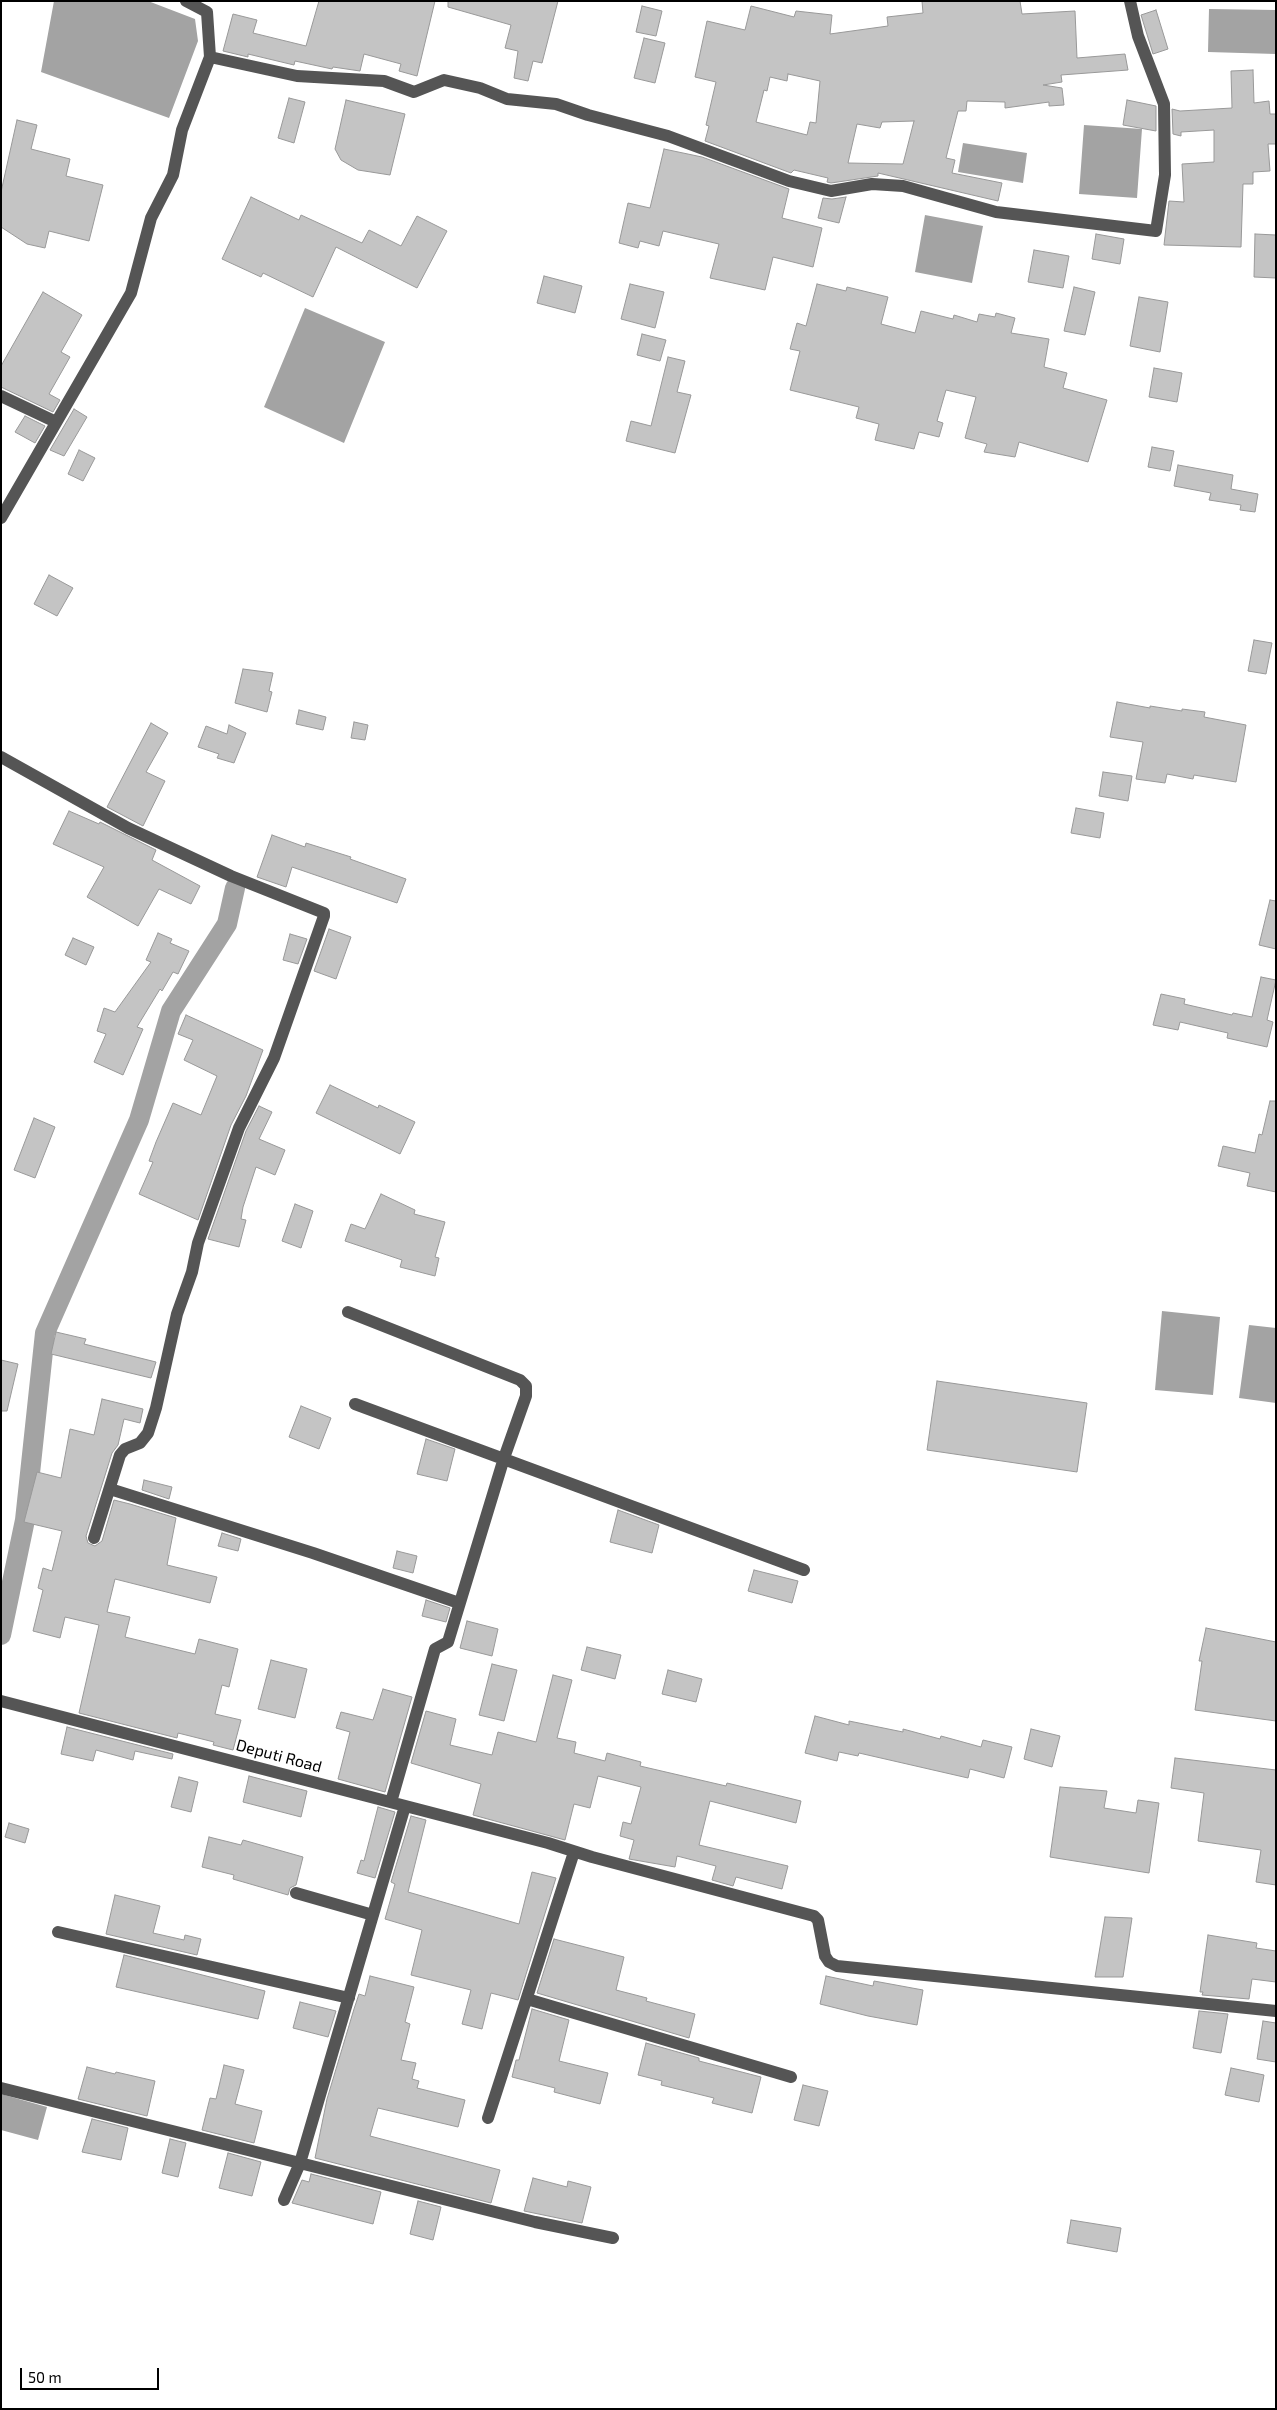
<!DOCTYPE html>
<html>
<head>
<meta charset="utf-8">
<style>
  body { margin:0 }
  #map { position:relative; width:1277px; height:2410px; overflow:hidden; background:#fff; font-family:"Exo 2",sans-serif }
  canvas { display:block }
  .frame { position:absolute; inset:0; border:2px solid #000; pointer-events:none }
  .scale { position:absolute; left:20px; top:2368px; width:139px; height:22px; box-sizing:border-box; border:2px solid #000; border-top:0; padding-left:6px; font-size:15px; line-height:18px; white-space:nowrap; color:#000; -webkit-text-stroke:4px #fff; paint-order:stroke }
</style>
</head>
<body>
<div id="map">
<canvas width="1277" height="2410"></canvas>
<div class="frame"></div>
<div class="scale">50 m</div>
</div>
<script>
const c = document.querySelector('canvas').getContext('2d');
c.lineJoin = 'round';
function paint(path, color) { c.fillStyle = color; c.fill(path, 'evenodd'); }
const toPath = rows => new Path2D(rows.map(r => 'M' + r).join(''));
function strokePath(path, color, width, dash) { c.strokeStyle = color; c.lineWidth = width; c.lineCap = dash ? 'butt' : 'round'; c.setLineDash(dash || []); c.stroke(path); }
function label(font, color, halo, rows, align = 'center') {
  c.font = font + ' "Exo 2",sans-serif'; c.lineWidth = 4; c.setLineDash([]); c.textBaseline = 'middle'; c.strokeStyle = halo; c.fillStyle = color; for (const [text, x, y, turn = 0] of rows) {
    c.save(); c.translate(x, y); c.rotate((+turn || 0) * Math.PI / 180); c.textAlign = isNaN(turn) ? turn : align; if (halo) c.strokeText(text, 0, 0); c.fillText(text, 0, 0); c.restore();
  }
}
const water = toPath([
  [54,1,148,1,195,19,198,41,169,118,41,72],
  [1209,9,1276,10,1276,54,1208,52],
  [1084,125,1142,129,1137,198,1079,194],
  [963,143,1027,153,1023,183,958,172],
  [925,215,983,226,972,283,915,272],
  [305,308,385,342,344,443,264,407],
  [1162,1311,1220,1317,1213,1395,1155,1390],
  [1249,1325,1276,1328,1276,1403,1239,1398],
  [1,2094,47,2107,38,2140,1,2130]
]);
const canal = toPath([
  [1,1635,25,1520,45,1333,139,1120,171,1011,227,924,235,888]
]);
const building = toPath([
  [319,1,435,1,417,76,399,71,401,64,364,54,360,71,333,67,332,69,295,61,294,65,248,54,248,57,223,51,233,14,257,20,253,33,306,46,319,1],
  [448,1,558,1,542,63,533,61,528,81,514,78,518,51,505,48,511,25,448,7,448,1],
  [922,1,1020,1,1022,14,1075,11,1077,58,1125,54,1128,70,1061,75,1062,82,1043,85,1062,88,1064,105,1049,106,1049,102,1005,108,1005,102,967,101,966,111,958,111,946,158,955,160,952,173,1002,183,998,201,878,173,878,176,831,183,827,182,828,178,794,170,791,173,705,141,709,126,706,125,716,82,695,77,707,21,745,30,751,6,794,17,796,11,832,15,830,34,888,26,887,17,923,13,922,1],
  [788,74,820,81,816,123,810,122,807,135,756,122,764,90,767,91,770,77,787,81,788,74],
  [914,121,903,164,848,163,857,124,880,128,882,122,914,121],
  [642,6,662,11,656,36,636,32,642,6],
  [1156,10,1168,49,1153,54,1141,15,1156,10],
  [644,38,665,43,655,83,634,78,644,38],
  [1253,70,1254,103,1269,101,1270,114,1276,114,1276,144,1268,144,1270,171,1253,172,1253,184,1243,184,1241,247,1164,245,1169,201,1184,202,1182,164,1214,162,1214,130,1181,132,1181,136,1173,134,1172,109,1180,111,1232,108,1231,71,1253,70],
  [289,98,305,102,294,143,278,138,289,98],
  [346,100,405,114,390,175,358,170,341,160,335,149,346,100],
  [1127,100,1156,106,1156,131,1123,125,1127,100],
  [17,120,37,125,31,149,70,159,66,176,103,185,89,241,49,231,45,248,27,244,1,227,1,192,17,120],
  [664,149,702,157,789,189,782,218,822,228,813,267,773,257,765,290,710,278,719,244,663,231,659,246,640,241,638,248,619,243,628,203,650,208,664,149],
  [251,197,299,220,301,215,362,243,369,230,401,246,417,216,447,231,417,288,336,247,313,297,263,273,261,277,222,259,251,197],
  [846,197,839,223,818,218,823,198,832,199,846,197],
  [1096,234,1124,239,1120,264,1092,259,1096,234],
  [1255,234,1276,235,1276,278,1254,277,1255,234],
  [1034,250,1069,256,1063,288,1028,282,1034,250],
  [544,276,582,286,575,313,537,303,544,276],
  [630,284,664,292,655,328,621,319,630,284],
  [817,284,846,291,847,287,888,297,881,324,915,333,921,311,953,319,954,315,977,322,979,314,995,317,996,313,1015,318,1011,333,1049,339,1044,367,1067,373,1063,388,1107,400,1088,462,1019,442,1015,457,984,452,987,444,965,438,976,397,946,390,937,421,943,423,939,437,919,432,914,449,875,440,879,424,856,418,859,407,790,390,800,351,790,349,797,323,806,326,817,284],
  [1074,287,1095,292,1085,335,1064,331,1074,287],
  [43,292,82,315,61,352,70,357,49,394,60,400,53,412,1,387,1,366,43,292],
  [1139,297,1168,302,1160,352,1130,346,1139,297],
  [642,334,666,340,660,361,637,355,642,334],
  [668,357,685,361,677,392,691,395,675,453,626,441,631,421,651,426,668,357],
  [1154,368,1182,373,1177,402,1149,397,1154,368],
  [74,409,87,417,64,456,50,450,74,409],
  [25,416,45,426,35,443,15,432,25,416],
  [1152,447,1174,451,1170,471,1148,467,1152,447],
  [79,450,95,458,83,481,68,474,79,450],
  [1178,465,1233,475,1231,489,1258,494,1255,512,1240,510,1241,505,1209,500,1211,493,1174,486,1178,465],
  [49,575,73,588,57,616,34,604,49,575],
  [1254,640,1272,643,1266,674,1248,671,1254,640],
  [243,669,273,673,269,691,272,692,267,712,235,703,243,669],
  [1117,702,1150,708,1150,706,1182,711,1182,709,1205,712,1204,717,1246,725,1236,782,1194,775,1193,779,1167,774,1165,783,1136,779,1143,742,1110,737,1117,702],
  [299,710,326,717,323,730,296,724,299,710],
  [354,722,368,725,365,740,351,738,354,722],
  [151,723,168,733,146,772,165,781,143,826,107,807,151,723],
  [229,725,246,733,234,763,217,758,219,754,198,747,206,726,227,734,229,725],
  [1103,772,1132,776,1128,801,1099,796,1103,772],
  [1076,808,1104,813,1100,838,1071,833,1076,808],
  [69,811,99,824,100,822,156,850,152,860,200,886,191,904,159,889,138,926,87,897,104,867,53,844,69,811],
  [272,835,305,847,306,843,351,857,350,859,406,879,397,903,292,867,286,887,257,877,272,835],
  [1270,900,1276,901,1276,949,1259,945,1270,900],
  [329,929,351,937,336,979,314,971,329,929],
  [158,933,172,939,170,943,189,951,178,974,173,972,162,991,160,989,137,1027,143,1029,123,1075,94,1062,106,1034,97,1031,104,1008,115,1012,151,962,146,960,158,933],
  [290,934,307,939,298,964,283,960,290,934],
  [73,938,94,947,86,965,65,955,73,938],
  [1261,977,1276,980,1267,1020,1273,1022,1267,1047,1227,1038,1228,1033,1180,1022,1178,1030,1153,1025,1161,994,1185,999,1184,1004,1232,1015,1233,1013,1252,1017,1261,977],
  [186,1015,263,1050,246,1096,231,1125,198,1220,139,1194,153,1162,149,1161,156,1142,173,1103,201,1115,217,1076,184,1060,193,1040,178,1034,186,1015],
  [330,1085,378,1108,379,1105,415,1122,400,1154,316,1113,330,1085],
  [1270,1101,1276,1101,1276,1192,1247,1186,1250,1173,1218,1166,1223,1146,1255,1153,1259,1134,1262,1135,1270,1101],
  [259,1106,272,1112,259,1139,285,1150,275,1175,256,1167,243,1207,241,1219,246,1220,239,1247,208,1239,246,1131,259,1106],
  [34,1118,55,1127,35,1178,14,1170,34,1118],
  [381,1194,415,1210,414,1214,445,1222,435,1257,439,1258,435,1276,400,1267,402,1260,345,1241,351,1224,365,1229,381,1194],
  [295,1204,313,1211,301,1248,282,1241,295,1204],
  [56,1332,86,1339,84,1344,156,1362,151,1378,51,1354,56,1332],
  [1,1360,18,1364,7,1411,1,1411,1,1360],
  [937,1381,1087,1403,1077,1472,927,1450,937,1381],
  [102,1399,143,1409,140,1423,124,1419,118,1445,112,1453,86,1536,88,1543,95,1546,102,1541,114,1500,130,1504,176,1518,167,1565,217,1577,210,1603,115,1579,107,1612,130,1617,125,1637,195,1654,199,1639,238,1649,229,1687,222,1685,215,1714,241,1720,233,1750,213,1745,214,1742,178,1733,177,1738,79,1713,99,1625,65,1617,60,1638,33,1631,43,1590,38,1588,43,1568,52,1571,62,1531,24,1522,37,1472,61,1478,70,1429,94,1435,102,1399],
  [301,1406,331,1418,319,1449,289,1437,301,1406],
  [426,1439,455,1449,447,1481,417,1474,426,1439],
  [144,1480,172,1487,169,1499,142,1490,144,1480],
  [618,1510,659,1525,652,1553,610,1542,618,1510],
  [222,1533,241,1539,238,1551,218,1546,222,1533],
  [397,1551,417,1556,413,1573,393,1568,397,1551],
  [754,1570,798,1581,792,1603,748,1591,754,1570],
  [426,1600,450,1608,446,1622,422,1616,426,1600],
  [467,1621,498,1629,492,1656,460,1648,467,1621],
  [1206,1628,1276,1642,1276,1721,1195,1710,1202,1661,1199,1661,1206,1628],
  [587,1647,621,1655,615,1679,581,1670,587,1647],
  [271,1660,307,1669,295,1718,258,1709,271,1660],
  [492,1664,517,1670,504,1721,479,1715,492,1664],
  [668,1670,702,1679,696,1702,662,1694,668,1670],
  [553,1675,572,1680,557,1738,576,1742,574,1753,605,1761,607,1753,641,1762,640,1766,726,1786,727,1783,801,1801,796,1823,710,1801,699,1845,788,1866,782,1889,736,1877,733,1886,712,1880,716,1866,677,1856,675,1867,629,1859,634,1840,620,1836,623,1822,631,1824,641,1787,598,1776,590,1808,574,1804,565,1840,473,1815,481,1784,411,1763,426,1711,456,1719,450,1745,492,1755,498,1732,536,1742,553,1675],
  [383,1689,412,1697,385,1792,338,1779,350,1732,336,1728,341,1712,373,1720,383,1689],
  [815,1716,849,1725,849,1721,903,1732,903,1729,940,1739,941,1736,981,1747,983,1740,1012,1747,1004,1778,970,1769,968,1778,859,1753,858,1756,839,1752,837,1761,805,1753,815,1716],
  [67,1727,173,1754,172,1759,135,1751,133,1760,96,1750,93,1761,61,1754,67,1727],
  [1031,1729,1060,1736,1052,1767,1024,1759,1031,1729],
  [1175,1758,1276,1770,1276,1885,1256,1882,1261,1850,1198,1841,1204,1793,1171,1788,1175,1758],
  [249,1776,307,1791,301,1817,243,1802,249,1776],
  [179,1777,198,1782,191,1812,171,1807,179,1777],
  [1060,1787,1107,1791,1104,1808,1136,1813,1138,1800,1159,1803,1149,1873,1050,1857,1060,1787],
  [378,1807,395,1812,375,1878,357,1873,361,1860,364,1861,378,1807],
  [411,1816,426,1820,408,1892,519,1924,532,1872,556,1878,518,2000,491,1993,482,2029,462,2024,471,1990,411,1975,422,1930,385,1919,395,1884,391,1882,411,1816],
  [9,1823,29,1829,25,1843,5,1837,9,1823],
  [209,1837,241,1845,243,1840,303,1857,296,1885,290,1888,288,1895,233,1879,234,1875,202,1867,209,1837],
  [115,1895,160,1906,153,1933,184,1940,185,1935,201,1939,197,1955,106,1934,115,1895],
  [1105,1917,1132,1918,1123,1977,1095,1977,1105,1917],
  [1208,1935,1257,1943,1256,1948,1276,1951,1276,1982,1252,1979,1249,1999,1202,1995,1203,1992,1200,1992,1208,1935],
  [554,1939,624,1957,616,1990,647,1998,646,2001,695,2014,689,2038,537,1993,554,1939],
  [124,1955,265,1991,258,2019,116,1987,124,1955],
  [370,1976,414,1987,405,2022,410,2024,401,2060,416,2063,412,2079,419,2081,417,2088,465,2100,458,2127,378,2108,370,2136,500,2170,491,2203,315,2158,327,2099,354,2009,359,1994,365,1996,370,1976],
  [826,1976,873,1986,874,1981,923,1990,917,2025,868,2016,820,2004,826,1976],
  [300,2002,336,2011,328,2037,293,2028,300,2002],
  [532,2009,569,2020,559,2061,608,2073,600,2104,554,2092,555,2088,512,2077,516,2060,519,2060,532,2009],
  [1199,2011,1228,2014,1221,2053,1193,2048,1199,2011],
  [1263,2021,1276,2023,1276,2062,1257,2059,1263,2021],
  [646,2043,699,2058,699,2061,761,2077,752,2113,712,2103,714,2098,661,2085,662,2081,638,2075,646,2043],
  [224,2065,244,2070,235,2104,262,2111,254,2143,202,2130,210,2098,216,2099,224,2065],
  [87,2067,115,2074,116,2072,155,2081,147,2116,78,2099,87,2067],
  [1231,2068,1264,2075,1259,2102,1225,2095,1231,2068],
  [803,2085,828,2091,819,2126,794,2120,803,2085],
  [92,2119,128,2128,121,2160,82,2152,92,2119],
  [170,2139,186,2143,178,2177,162,2173,170,2139],
  [228,2153,261,2162,252,2196,219,2188,228,2153],
  [311,2174,381,2192,373,2224,292,2203,302,2180,309,2182,311,2174],
  [533,2178,567,2187,568,2181,591,2187,582,2223,524,2211,533,2178],
  [418,2201,441,2207,433,2240,410,2234,418,2201],
  [1071,2220,1121,2228,1117,2252,1067,2243,1071,2220]
]);
const minor = toPath([
  [210,57,297,76,384,81,414,92,444,80,480,88,507,99,556,104,588,115,668,136,789,181,831,191,872,184,903,186,996,212,1156,231,1165,175,1164,104,1138,36,1130,1],
  [1,396,56,422],
  [1,518,131,293,151,218,173,175,182,130,210,57,207,12,186,1],
  [1,757,128,828,231,876,324,913,324,916,274,1058,239,1128,198,1243,192,1272,177,1314,156,1408,148,1433,140,1443,125,1449,120,1455,94,1538],
  [348,1312,520,1380,526,1386,526,1396,504,1458,448,1642,435,1649,391,1802],
  [355,1404,804,1570],
  [110,1489,313,1553,459,1603],
  [1,1701,548,1843,592,1857,814,1916,818,1920,825,1956,829,1962,837,1966,1276,2011],
  [296,1893,373,1915],
  [58,1932,349,1998],
  [527,1999,791,2077],
  [1,2088,535,2222,613,2238],
  [488,2118,574,1852],
  [284,2200,300,2163,405,1806]
]);
const streetNames = [
  ["Deputi Road",279,1756,15]
];
paint(water, '#a3a3a3');
strokePath(canal, '#a3a3a3', 20);
paint(building, '#c4c4c4');
strokePath(building, '#999', 1);
strokePath(minor, '#555', 12);
label('16px', '#000', '#fff', streetNames);
</script>
</body>
</html>
